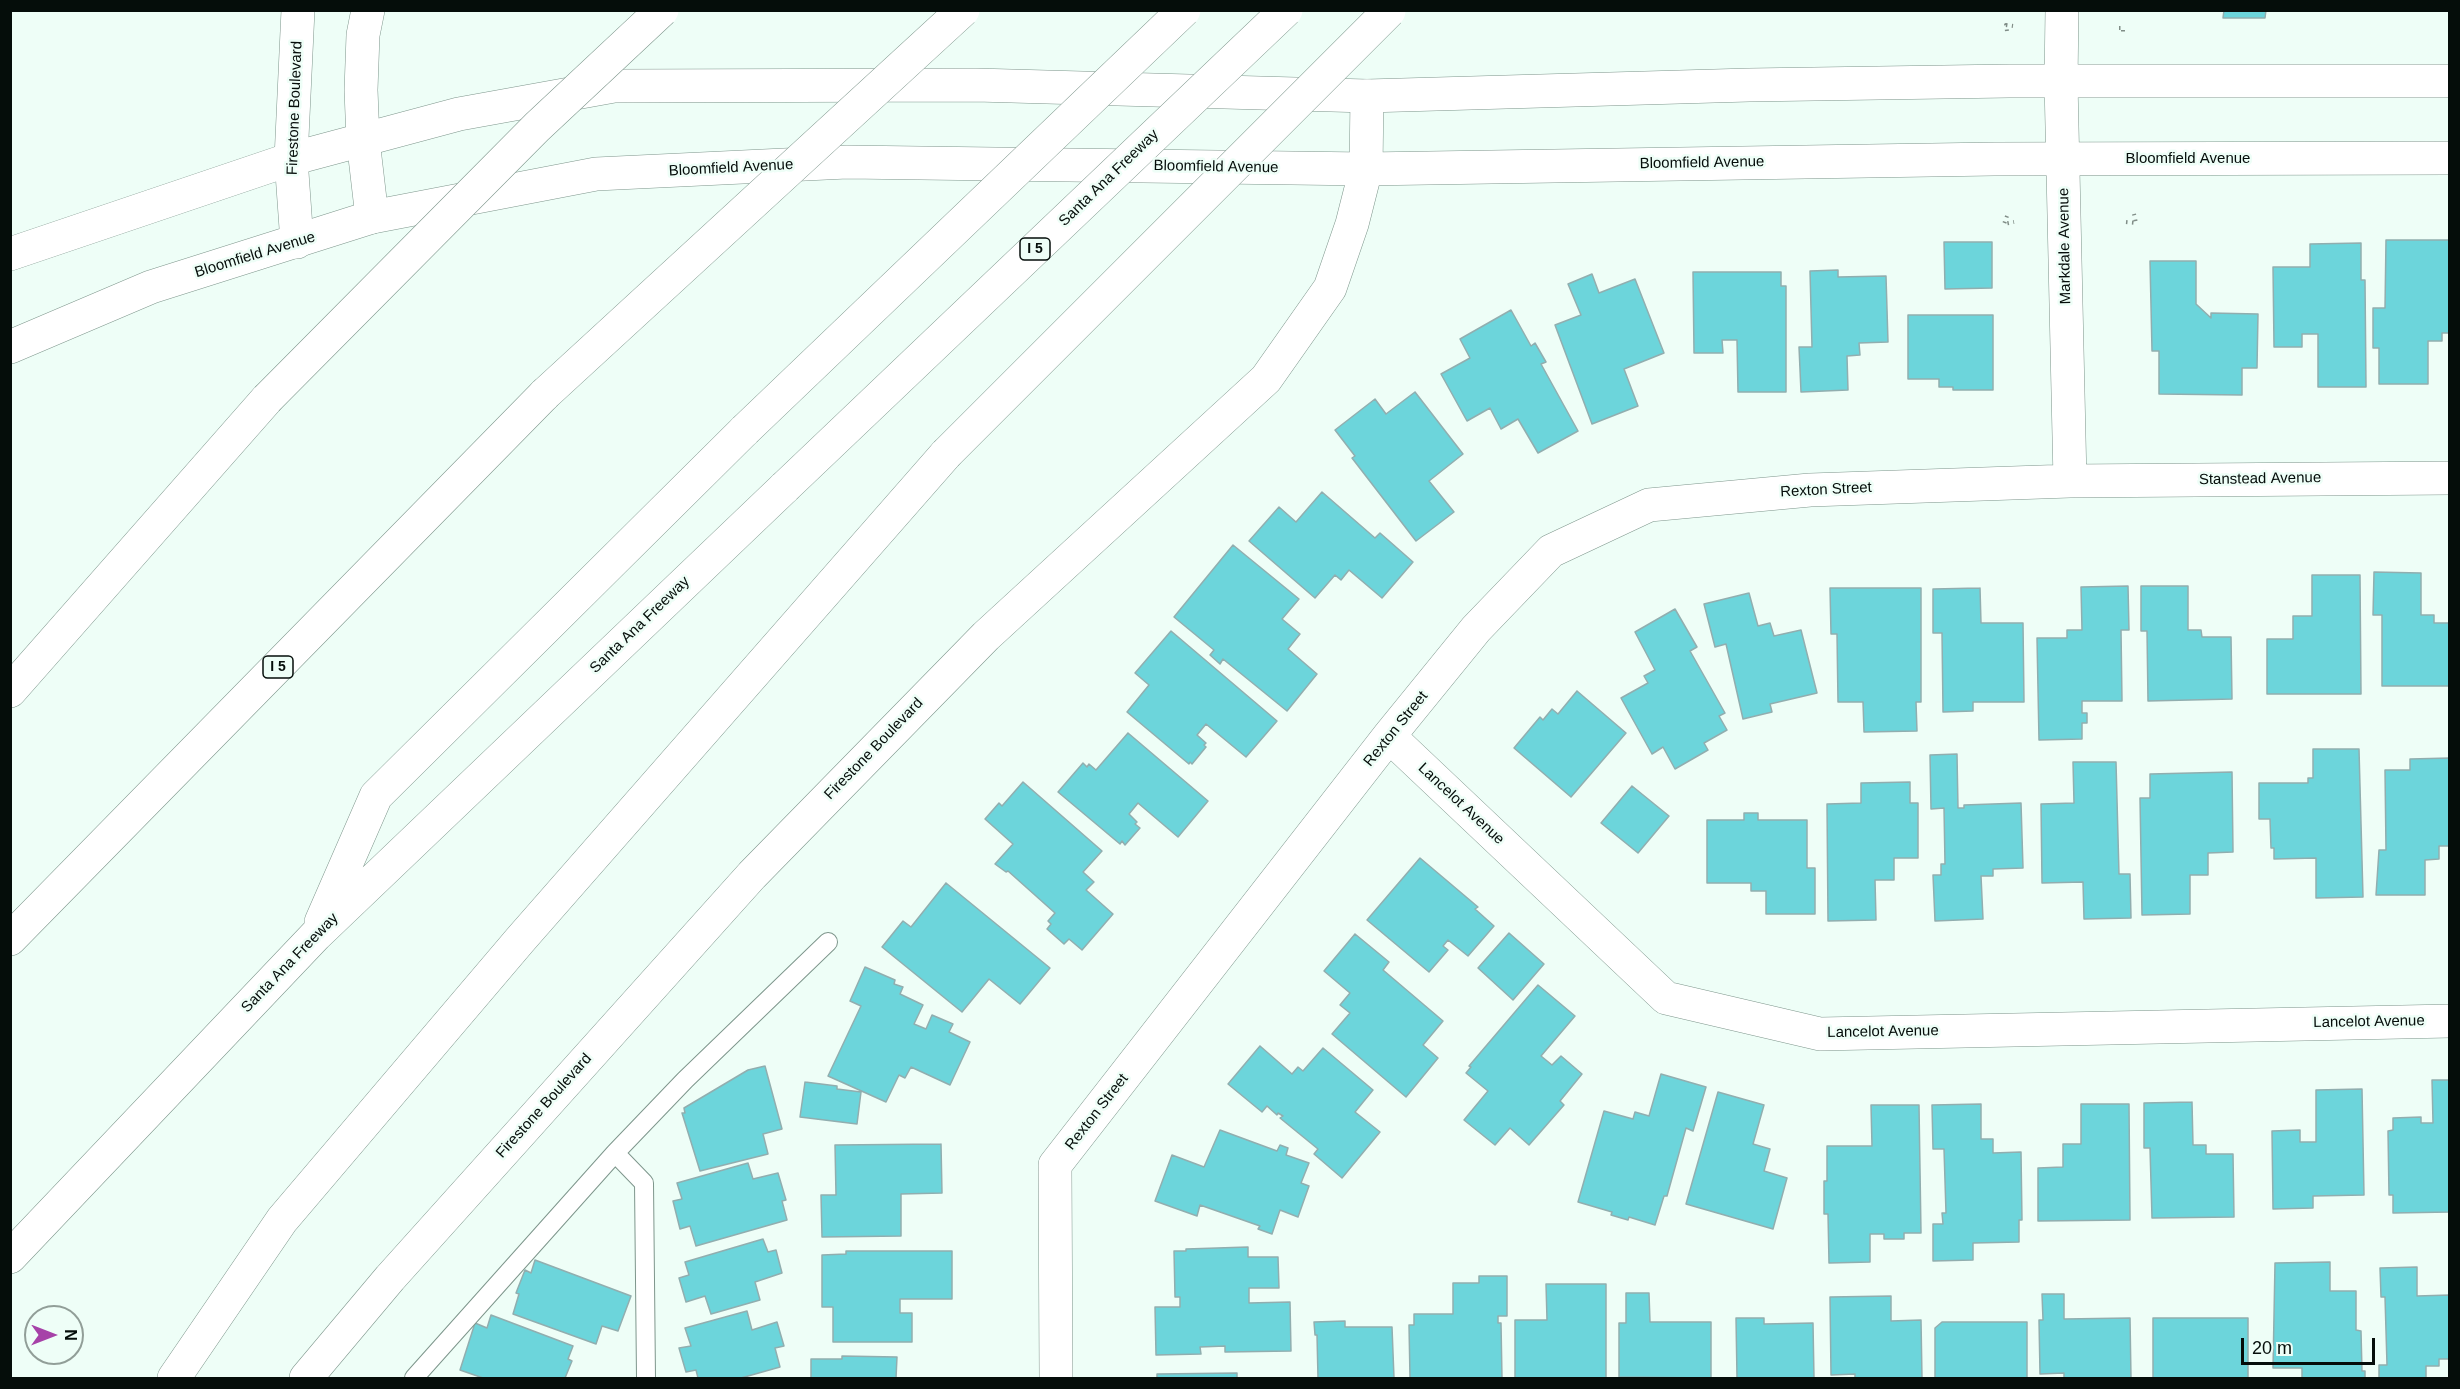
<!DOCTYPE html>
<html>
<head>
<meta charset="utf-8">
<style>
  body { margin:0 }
  #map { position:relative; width:2460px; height:1389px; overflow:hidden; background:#eefef7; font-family:Arial,sans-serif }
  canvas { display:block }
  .frame { position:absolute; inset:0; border:12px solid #050d0a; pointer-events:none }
  .north { position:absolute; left:24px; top:1305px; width:60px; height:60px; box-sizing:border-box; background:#eefef7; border:2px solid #919e98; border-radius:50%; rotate:90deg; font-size:16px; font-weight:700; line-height:24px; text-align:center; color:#050d0a }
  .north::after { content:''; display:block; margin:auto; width:21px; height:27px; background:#a642a8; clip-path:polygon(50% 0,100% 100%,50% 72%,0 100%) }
  .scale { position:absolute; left:2241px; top:1338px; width:134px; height:27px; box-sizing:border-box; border:3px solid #050d0a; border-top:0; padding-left:8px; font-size:18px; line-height:21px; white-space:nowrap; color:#050d0a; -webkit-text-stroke:4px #eefef7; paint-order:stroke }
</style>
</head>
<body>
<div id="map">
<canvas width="2460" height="1389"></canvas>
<div class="frame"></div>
<div class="north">N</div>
<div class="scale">20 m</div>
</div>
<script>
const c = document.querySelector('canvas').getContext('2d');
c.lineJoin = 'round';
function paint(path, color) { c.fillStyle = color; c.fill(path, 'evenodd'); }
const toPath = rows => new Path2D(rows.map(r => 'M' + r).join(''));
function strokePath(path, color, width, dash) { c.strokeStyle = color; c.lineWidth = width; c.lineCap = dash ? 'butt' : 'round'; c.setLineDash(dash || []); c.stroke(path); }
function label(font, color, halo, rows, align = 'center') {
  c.font = font + ' Arial,sans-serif'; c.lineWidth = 5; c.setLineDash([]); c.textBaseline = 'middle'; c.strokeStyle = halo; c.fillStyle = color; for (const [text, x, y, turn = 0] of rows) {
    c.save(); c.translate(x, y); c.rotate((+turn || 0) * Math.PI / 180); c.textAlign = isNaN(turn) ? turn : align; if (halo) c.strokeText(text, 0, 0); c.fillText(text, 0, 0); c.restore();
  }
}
const building = toPath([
  [2224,10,2266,10,2265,18,2223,18,2224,10],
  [2386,240,2450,240,2450,333,2442,333,2442,341,2428,341,2428,384,2379,384,2379,348,2373,348,2373,308,2385,308,2386,240],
  [1944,242,1992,242,1992,288,1945,289,1944,242],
  [2361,243,2361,280,2365,280,2366,387,2318,387,2318,334,2302,334,2302,347,2274,347,2273,267,2310,267,2310,244,2361,243],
  [2150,261,2196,261,2196,304,2211,318,2211,313,2258,314,2257,368,2242,368,2242,395,2159,394,2159,351,2152,351,2150,261],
  [1838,270,1838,277,1886,276,1888,342,1859,343,1860,355,1847,356,1848,390,1801,392,1799,347,1812,347,1810,271,1838,270],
  [1693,272,1781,272,1781,286,1786,286,1786,392,1738,392,1737,340,1722,340,1723,353,1694,353,1693,272],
  [1592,274,1599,293,1635,279,1664,353,1624,369,1638,406,1592,424,1555,325,1581,315,1568,284,1592,274],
  [1511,310,1531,346,1535,343,1546,362,1541,364,1578,431,1538,453,1518,419,1501,429,1490,408,1467,421,1441,374,1470,358,1460,339,1511,310],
  [1908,315,1993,315,1993,390,1953,390,1953,387,1939,387,1939,379,1908,379,1908,315],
  [1415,392,1463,454,1429,481,1454,512,1416,541,1352,458,1355,456,1335,430,1375,399,1386,414,1415,392],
  [1322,492,1375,538,1380,533,1413,562,1382,598,1349,570,1341,580,1335,575,1315,598,1249,541,1279,507,1296,522,1322,492],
  [1233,545,1299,599,1282,619,1300,634,1288,649,1317,674,1287,711,1223,659,1220,664,1210,655,1214,650,1174,617,1233,545],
  [2374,572,2421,573,2421,615,2434,615,2434,623,2450,623,2450,686,2382,686,2382,615,2373,615,2374,572],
  [2312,575,2360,575,2361,694,2267,694,2267,639,2293,639,2293,616,2312,616,2312,575],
  [2128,586,2129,630,2121,630,2122,701,2082,701,2082,713,2087,713,2087,723,2082,723,2082,739,2039,740,2037,638,2067,638,2067,630,2082,630,2081,587,2128,586],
  [2141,586,2188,586,2188,630,2201,630,2202,637,2231,637,2232,699,2148,701,2147,631,2141,631,2141,586],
  [1830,588,1921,588,1921,702,1916,702,1917,731,1864,732,1863,702,1838,702,1837,634,1831,634,1830,588],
  [1980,588,1981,623,2023,623,2024,702,1973,702,1973,711,1943,712,1942,633,1933,633,1933,589,1980,588],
  [1749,593,1758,626,1770,623,1774,636,1801,630,1817,693,1770,704,1772,712,1743,719,1726,644,1715,647,1704,604,1749,593],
  [1675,609,1697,647,1690,651,1725,713,1719,716,1727,730,1704,743,1708,750,1675,769,1663,747,1652,754,1621,698,1648,683,1644,676,1655,670,1635,632,1675,609],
  [1171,631,1277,721,1246,757,1206,724,1197,735,1206,743,1204,745,1206,747,1192,764,1190,762,1189,764,1127,712,1149,685,1135,673,1171,631],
  [1577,691,1626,733,1571,797,1514,748,1540,717,1543,720,1552,709,1558,714,1577,691],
  [1128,733,1208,801,1178,837,1138,803,1129,814,1137,822,1135,824,1140,828,1125,845,1122,841,1120,844,1058,792,1083,763,1087,767,1089,764,1096,770,1128,733],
  [2313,749,2359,749,2363,897,2316,898,2316,858,2274,859,2274,848,2271,848,2270,819,2259,819,2259,783,2308,783,2308,778,2313,778,2313,749],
  [1957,754,1958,808,1964,808,1964,805,2021,803,2023,868,1993,869,1993,876,1981,876,1983,919,1935,921,1933,875,1941,875,1941,864,1945,864,1944,808,1931,809,1930,755,1957,754],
  [2450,758,2450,846,2439,846,2439,859,2425,860,2425,895,2376,895,2379,850,2386,850,2385,770,2410,770,2410,759,2450,758],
  [2073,762,2116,762,2119,874,2130,874,2131,918,2084,919,2083,882,2042,883,2041,804,2074,803,2073,762],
  [2232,772,2233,852,2208,853,2208,875,2190,875,2190,914,2142,915,2140,798,2150,798,2150,774,2232,772],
  [1023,782,1102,851,1083,872,1094,882,1086,890,1113,914,1082,950,1069,939,1064,944,1047,929,1051,924,1048,921,1055,913,1008,871,1006,872,995,864,1013,844,985,819,999,803,1002,806,1023,782],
  [1910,782,1910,803,1918,803,1918,858,1894,858,1894,880,1875,880,1876,920,1828,921,1827,804,1861,803,1861,783,1910,782],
  [1632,786,1669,816,1638,853,1601,823,1632,786],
  [1744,813,1758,813,1758,820,1807,820,1807,868,1815,868,1815,914,1766,914,1766,891,1751,891,1751,883,1707,883,1707,820,1744,820,1744,813],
  [1420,858,1478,907,1475,909,1494,926,1468,956,1448,940,1443,946,1448,950,1429,972,1367,920,1420,858],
  [946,883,1050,968,1020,1004,989,979,962,1012,882,947,903,921,911,927,946,883],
  [1509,933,1544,964,1513,1000,1478,968,1509,933],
  [1355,934,1389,962,1383,970,1443,1021,1423,1045,1438,1058,1406,1097,1332,1034,1350,1013,1340,1005,1350,993,1324,971,1355,934],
  [865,967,895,980,894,984,903,987,900,994,923,1005,914,1024,926,1029,932,1015,953,1024,949,1032,970,1042,950,1085,911,1067,905,1078,899,1075,886,1102,828,1076,861,1006,850,1001,865,967],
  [1538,985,1575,1016,1541,1056,1552,1065,1561,1056,1582,1074,1560,1101,1564,1105,1529,1145,1510,1128,1495,1145,1464,1120,1488,1091,1466,1073,1471,1067,1469,1066,1538,985],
  [1260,1046,1292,1074,1298,1067,1303,1071,1323,1048,1373,1090,1355,1112,1380,1132,1342,1178,1314,1154,1318,1149,1280,1118,1283,1116,1278,1113,1277,1115,1267,1106,1262,1112,1228,1084,1260,1046],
  [765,1066,782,1129,763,1134,768,1154,700,1171,682,1113,685,1113,684,1108,748,1070,765,1066],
  [1661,1074,1706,1087,1693,1131,1686,1128,1667,1196,1664,1196,1655,1225,1629,1217,1628,1220,1611,1215,1612,1212,1578,1202,1604,1111,1633,1119,1635,1112,1649,1116,1661,1074],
  [2432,1080,2450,1080,2450,1212,2393,1213,2393,1195,2389,1195,2388,1131,2393,1130,2393,1118,2421,1117,2421,1123,2433,1123,2432,1080],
  [805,1082,837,1086,837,1089,861,1092,857,1124,800,1117,805,1082],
  [2362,1089,2364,1195,2313,1196,2313,1208,2273,1209,2272,1131,2300,1130,2300,1142,2316,1142,2316,1090,2362,1089],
  [1718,1092,1764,1105,1753,1144,1770,1149,1764,1171,1787,1178,1773,1229,1686,1204,1718,1092],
  [2192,1102,2193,1145,2206,1145,2206,1154,2233,1154,2234,1217,2152,1218,2150,1148,2144,1148,2144,1103,2192,1102],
  [1981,1104,1981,1139,1993,1139,1993,1153,2021,1152,2022,1220,2019,1220,2019,1242,1973,1243,1973,1260,1933,1261,1933,1224,1943,1224,1942,1213,1946,1213,1944,1149,1933,1149,1932,1105,1981,1104],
  [2081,1104,2129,1104,2130,1220,2038,1221,2038,1168,2063,1167,2063,1144,2081,1144,2081,1104],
  [1871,1105,1919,1105,1921,1233,1904,1233,1904,1239,1884,1239,1884,1234,1870,1234,1870,1262,1829,1263,1828,1214,1824,1214,1824,1181,1827,1181,1827,1146,1872,1146,1871,1105],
  [1220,1130,1277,1151,1280,1145,1288,1148,1286,1155,1309,1163,1301,1183,1309,1186,1298,1217,1280,1210,1272,1234,1258,1229,1260,1226,1200,1205,1197,1216,1155,1201,1172,1155,1204,1167,1220,1130],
  [941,1144,942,1193,901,1194,901,1236,822,1237,821,1195,836,1195,835,1145,941,1144],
  [748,1163,753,1179,778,1173,786,1200,782,1201,787,1220,696,1246,690,1226,680,1229,673,1201,682,1199,677,1183,748,1163],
  [763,1239,768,1252,776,1250,782,1273,755,1282,760,1300,711,1314,705,1296,686,1302,679,1278,689,1275,685,1262,763,1239],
  [1248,1247,1248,1257,1278,1257,1279,1288,1249,1288,1249,1303,1290,1302,1291,1351,1225,1352,1225,1346,1200,1347,1201,1354,1156,1355,1155,1307,1180,1307,1180,1297,1175,1297,1174,1251,1186,1251,1186,1249,1248,1247],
  [846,1251,952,1251,952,1299,900,1299,900,1313,912,1313,912,1342,833,1342,833,1307,822,1307,822,1255,846,1254,846,1251],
  [535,1260,631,1296,618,1331,602,1326,596,1344,513,1314,519,1294,516,1293,525,1270,531,1273,535,1260],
  [2330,1262,2330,1291,2356,1291,2356,1330,2361,1331,2362,1371,2365,1371,2365,1378,2302,1378,2302,1368,2273,1368,2275,1263,2330,1262],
  [2417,1267,2417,1296,2450,1295,2450,1359,2439,1359,2439,1366,2426,1366,2426,1378,2379,1378,2379,1365,2387,1365,2385,1297,2381,1297,2380,1268,2417,1267],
  [1479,1276,1507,1276,1507,1316,1498,1316,1498,1323,1501,1323,1502,1378,1410,1378,1409,1325,1414,1325,1414,1314,1453,1314,1453,1283,1479,1283,1479,1276],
  [1546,1284,1606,1284,1606,1378,1515,1378,1515,1320,1547,1320,1546,1284],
  [1626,1293,1649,1293,1650,1322,1711,1322,1711,1378,1619,1377,1619,1323,1626,1323,1626,1293],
  [2042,1294,2064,1294,2064,1319,2130,1318,2131,1378,2064,1378,2064,1373,2040,1374,2039,1320,2043,1320,2042,1294],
  [1891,1296,1891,1321,1921,1320,1922,1378,1855,1378,1855,1374,1831,1375,1830,1297,1891,1296],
  [747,1311,752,1330,777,1322,784,1346,775,1348,780,1367,741,1378,698,1378,696,1370,686,1372,679,1348,691,1346,685,1328,747,1311],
  [491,1315,573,1346,568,1359,572,1361,565,1378,483,1378,460,1370,475,1323,487,1328,491,1315],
  [1736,1318,1764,1318,1764,1324,1813,1323,1814,1378,1737,1378,1736,1318],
  [2153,1318,2248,1318,2248,1378,2153,1378,2153,1318],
  [1345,1321,1345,1327,1392,1327,1394,1378,1318,1378,1317,1335,1315,1335,1314,1322,1345,1321],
  [1942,1322,2027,1322,2027,1378,1935,1378,1935,1328,1942,1322],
  [842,1356,897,1357,896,1378,811,1378,811,1359,842,1359,842,1356],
  [1237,1373,1237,1378,1157,1378,1157,1374,1237,1373]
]);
const path = toPath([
  [2119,28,2123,28,2123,34],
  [2007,31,2006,25,2013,26],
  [2007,216,2004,224,2014,222],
  [2126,222,2136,223,2134,214]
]);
const service = toPath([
  [615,1153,685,1080,828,942],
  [414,1378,615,1153,644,1183,646,1378]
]);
const minor = toPath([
  [2062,10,2061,82,2070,481],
  [1389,736,1666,998,1820,1034,2450,1021],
  [1056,1378,1055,1165,1389,736,1476,629,1551,551,1649,505,1810,490,2070,481,2450,478]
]);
const tertiary = toPath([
  [368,10,363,35,361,90,363,140,372,217],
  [297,242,291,159,298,10],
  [306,1378,390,1278,752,875,986,636,1266,379,1330,288,1352,224,1366,169,1367,96]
]);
const secondary = toPath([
  [10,254,291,159,459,114,614,86,976,85,1367,96,1749,85,2009,81,2450,81],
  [10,347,151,287,372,217,596,174,847,162,1366,169,1994,159,2450,158]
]);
const motorway = toPath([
  [10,691,267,399],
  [321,922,376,796,745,430],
  [10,939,545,394],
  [10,1257,316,935,785,487],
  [174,1378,282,1220,520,940,946,454]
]);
const motorwayBridge = toPath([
  [545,394,963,10],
  [267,399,537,127,662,10],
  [745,430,1184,10],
  [946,454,1389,11],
  [785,487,1286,10]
]);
const shields = [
  [1035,249,30],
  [278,667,30]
];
const shieldNames = [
  ["I 5",1035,249],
  ["I 5",278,667]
];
const streetNames = [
  ["Firestone Boulevard",295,108,-88],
  ["Bloomfield Avenue",2188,159],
  ["Bloomfield Avenue",1702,163,-1],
  ["Bloomfield Avenue",1216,167,1],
  ["Bloomfield Avenue",731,168,-3],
  ["Santa Ana Freeway",1109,178,-44],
  ["Markdale Avenue",2065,246,-91],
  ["Bloomfield Avenue",255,255,-17],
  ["Stanstead Avenue",2260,479,-1],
  ["Rexton Street",1826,490,-3],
  ["Santa Ana Freeway",640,625,-44],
  ["Rexton Street",1396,729,-51],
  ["Firestone Boulevard",874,749,-46],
  ["Lancelot Avenue",1461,804,43],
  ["Santa Ana Freeway",290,963,-46],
  ["Lancelot Avenue",2369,1022,-1],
  ["Lancelot Avenue",1883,1032,-1],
  ["Firestone Boulevard",544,1106,-48],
  ["Rexton Street",1097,1112,-52]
];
paint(building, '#6cd5db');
strokePath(building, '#91aeaf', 1.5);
strokePath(service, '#7e968c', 20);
strokePath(minor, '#7e968c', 34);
strokePath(tertiary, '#7e968c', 34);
strokePath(secondary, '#7e968c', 34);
strokePath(motorway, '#7e968c', 34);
strokePath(path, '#808d87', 4, [1.5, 4.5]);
strokePath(service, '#fff', 18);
strokePath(minor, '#fff', 33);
strokePath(tertiary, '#fff', 33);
strokePath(secondary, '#fff', 33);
strokePath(motorway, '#fff', 33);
strokePath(motorwayBridge, '#7e968c', 34, []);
strokePath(motorwayBridge, '#fff', 33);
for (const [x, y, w] of shields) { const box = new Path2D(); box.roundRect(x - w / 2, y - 11, w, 22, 4.5); c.fillStyle = '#eefef7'; c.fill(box); strokePath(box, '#050d0a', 1.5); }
label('bold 14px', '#050d0a', null, shieldNames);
label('15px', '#050d0a', '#eefef7', streetNames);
</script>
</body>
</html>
